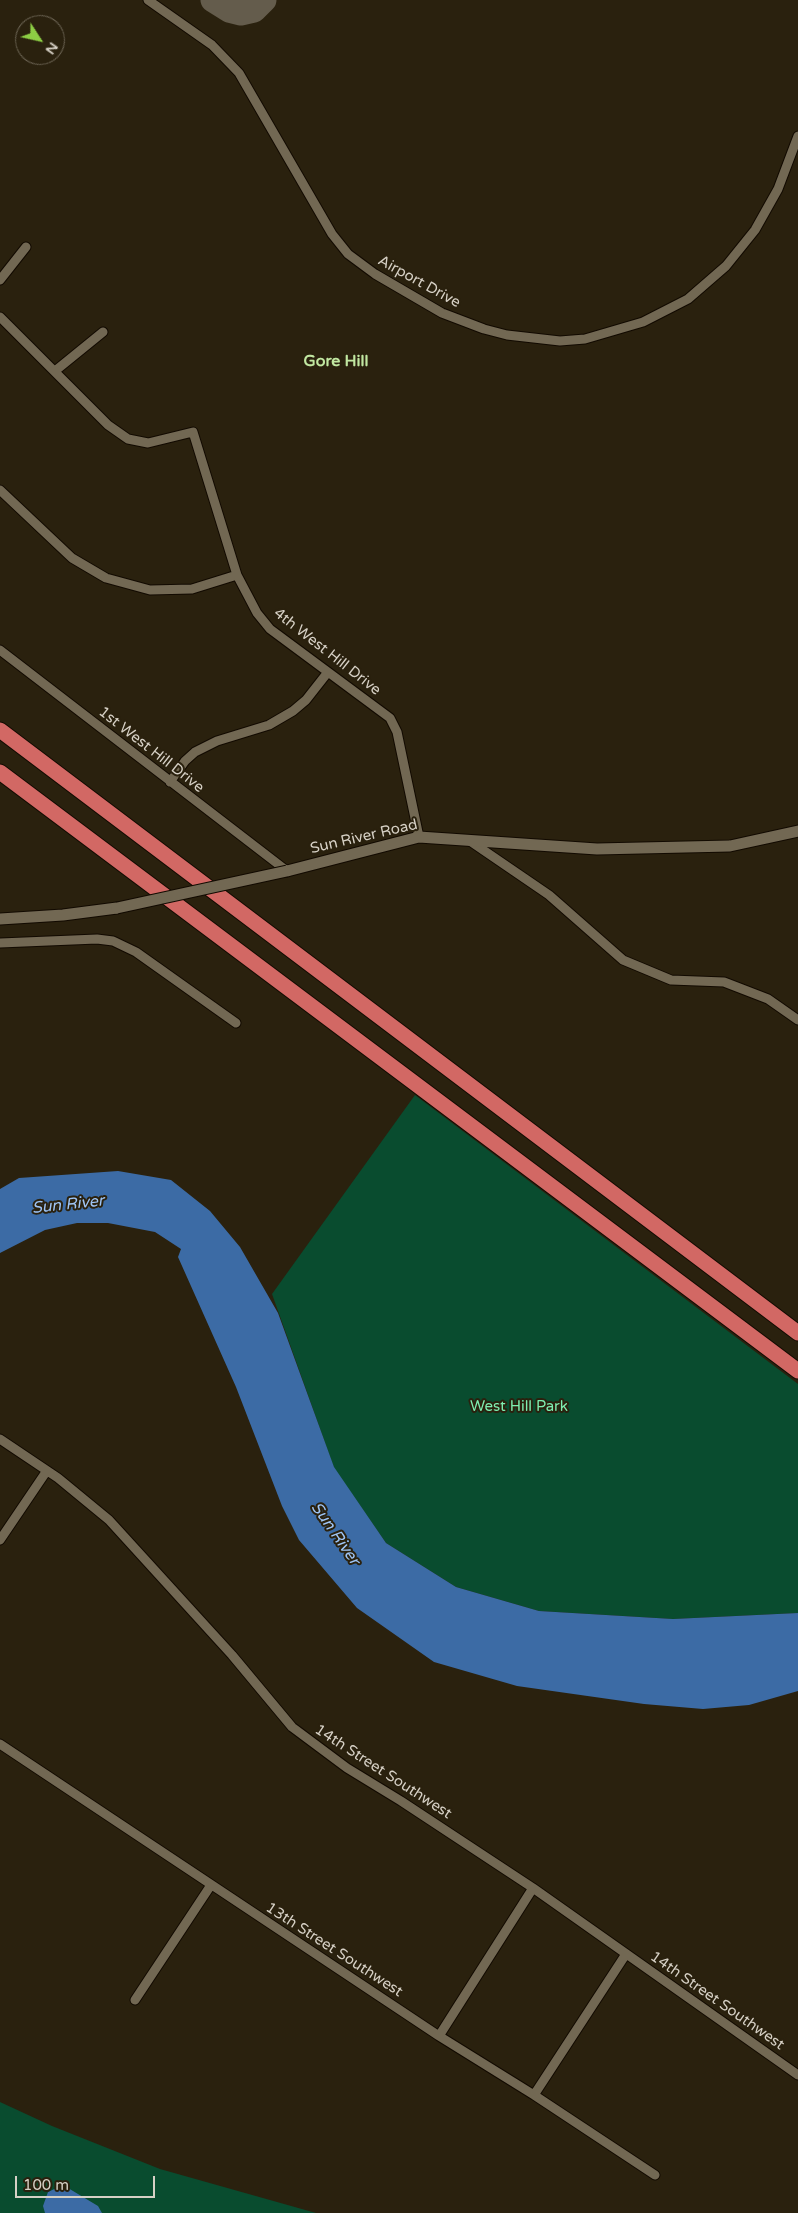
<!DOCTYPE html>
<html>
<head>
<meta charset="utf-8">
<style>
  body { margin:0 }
  #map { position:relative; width:798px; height:2213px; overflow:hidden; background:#2a210e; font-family:"Varela Round",sans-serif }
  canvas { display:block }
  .north { position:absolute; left:15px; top:15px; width:50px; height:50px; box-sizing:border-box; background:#2a210e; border:1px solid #6f6757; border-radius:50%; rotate:125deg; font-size:14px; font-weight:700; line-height:20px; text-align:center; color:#d6d0c5 }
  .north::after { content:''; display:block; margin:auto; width:18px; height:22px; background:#8dce44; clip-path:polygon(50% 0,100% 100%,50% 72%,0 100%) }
  .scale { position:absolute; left:15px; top:2176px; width:140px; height:22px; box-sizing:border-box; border:2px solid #d6d0c5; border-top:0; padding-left:6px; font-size:15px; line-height:18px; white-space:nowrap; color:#d6d0c5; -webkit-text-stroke:4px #2a210e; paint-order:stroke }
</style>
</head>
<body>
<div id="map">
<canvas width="798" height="2213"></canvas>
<div class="north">N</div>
<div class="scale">100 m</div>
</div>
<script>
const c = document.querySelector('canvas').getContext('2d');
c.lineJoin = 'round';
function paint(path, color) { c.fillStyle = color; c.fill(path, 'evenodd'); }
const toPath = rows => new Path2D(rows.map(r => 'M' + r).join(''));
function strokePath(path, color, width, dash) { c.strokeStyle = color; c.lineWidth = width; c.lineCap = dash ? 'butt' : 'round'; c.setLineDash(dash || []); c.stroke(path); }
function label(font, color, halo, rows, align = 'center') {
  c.font = font + ' "Varela Round",sans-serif'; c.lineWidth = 4; c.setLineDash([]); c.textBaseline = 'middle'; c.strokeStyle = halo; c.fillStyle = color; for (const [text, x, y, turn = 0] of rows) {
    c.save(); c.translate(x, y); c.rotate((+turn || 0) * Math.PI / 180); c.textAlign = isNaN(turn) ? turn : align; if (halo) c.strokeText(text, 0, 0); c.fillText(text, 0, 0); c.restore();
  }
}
const green = toPath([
  [415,1095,798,1384,798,1613,673,1619,539,1611,456,1587,386,1543,334,1468,272,1294],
  [0,2102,52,2126,160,2169,316,2213,0,2213]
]);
const water = toPath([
  [118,1171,171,1180,210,1211,240,1247,278,1313,334,1467,386,1543,456,1587,539,1611,673,1619,798,1613,798,1691,749,1705,703,1709,644,1704,517,1686,434,1662,357,1608,299,1540,282,1506,236,1387,178,1257,181,1249,155,1232,108,1223,77,1223,45,1230,0,1253,0,1189,19,1178],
  [63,2185,98,2206,102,2213,45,2213,43,2206,48,2192]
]);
const taxiway = toPath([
  [213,0,229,10,241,13,254,10,264,0]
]);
const minor = toPath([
  [148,0,212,45,239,73,332,234,348,254,375,274,442,313,484,329,507,335,560,341,585,339,643,322,688,299,726,266,755,230,778,189,798,136],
  [0,280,26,247],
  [0,317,108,425,128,439,148,443,193,432,237,575,257,613,270,629,390,718,397,732,419,837],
  [55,371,103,332],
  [0,490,72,558,106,578,150,590,192,589,237,575],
  [0,650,287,871],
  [170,782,185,761,195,752,217,741,269,725,293,711,306,700,328,672],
  [470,841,549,895,623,960,671,980,724,982,768,999,798,1020],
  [0,943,97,939,113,941,136,952,236,1023],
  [0,1439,58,1478,109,1520,232,1655,292,1727,347,1768,401,1801,533,1888,798,2075],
  [0,1540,46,1472],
  [0,1744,439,2036,534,2095,655,2175],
  [135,2000,211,1885],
  [439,2036,533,1888],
  [534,2095,626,1954]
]);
const tertiary = toPath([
  [287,871,419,837,597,849,730,846,798,831],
  [0,919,63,915,117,908]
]);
const motorway = toPath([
  [0,730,798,1333],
  [0,772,798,1371]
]);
const tertiaryBridge = toPath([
  [117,908,287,871]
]);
const streetNames = [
  ["Airport Drive",419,282,29],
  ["4th West Hill Drive",327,652,38],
  ["1st West Hill Drive",151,750,38],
  ["Sun River Road",364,837,-13],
  ["14th Street Southwest",383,1772,33],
  ["13th Street Southwest",334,1950,33],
  ["14th Street Southwest",717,2001,35]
];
const parkNames = [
  ["West Hill Park",519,1407]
];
const neighbourhoodNames = [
  ["Gore Hill",336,362]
];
const waterNames = [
  ["Sun River",68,1205,-6],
  ["Sun River",335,1534,55]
];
paint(green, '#094c2f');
paint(water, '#3c6ba5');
strokePath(taxiway, '#645c4c', 25);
strokePath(minor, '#120a00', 11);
strokePath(tertiary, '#120a00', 13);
strokePath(motorway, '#120a00', 17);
strokePath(minor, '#726853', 9);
strokePath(tertiary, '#726853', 11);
strokePath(motorway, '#d26864', 15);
strokePath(tertiaryBridge, '#120a00', 13, []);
strokePath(tertiaryBridge, '#726853', 11);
label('15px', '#d6d0c5', '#2a210e', streetNames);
label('15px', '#7eeeb1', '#2a210e', parkNames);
label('bold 16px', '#c1e7a1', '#2a210e', neighbourhoodNames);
label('italic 16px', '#9fc5f6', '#2a210e', waterNames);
</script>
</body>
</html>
